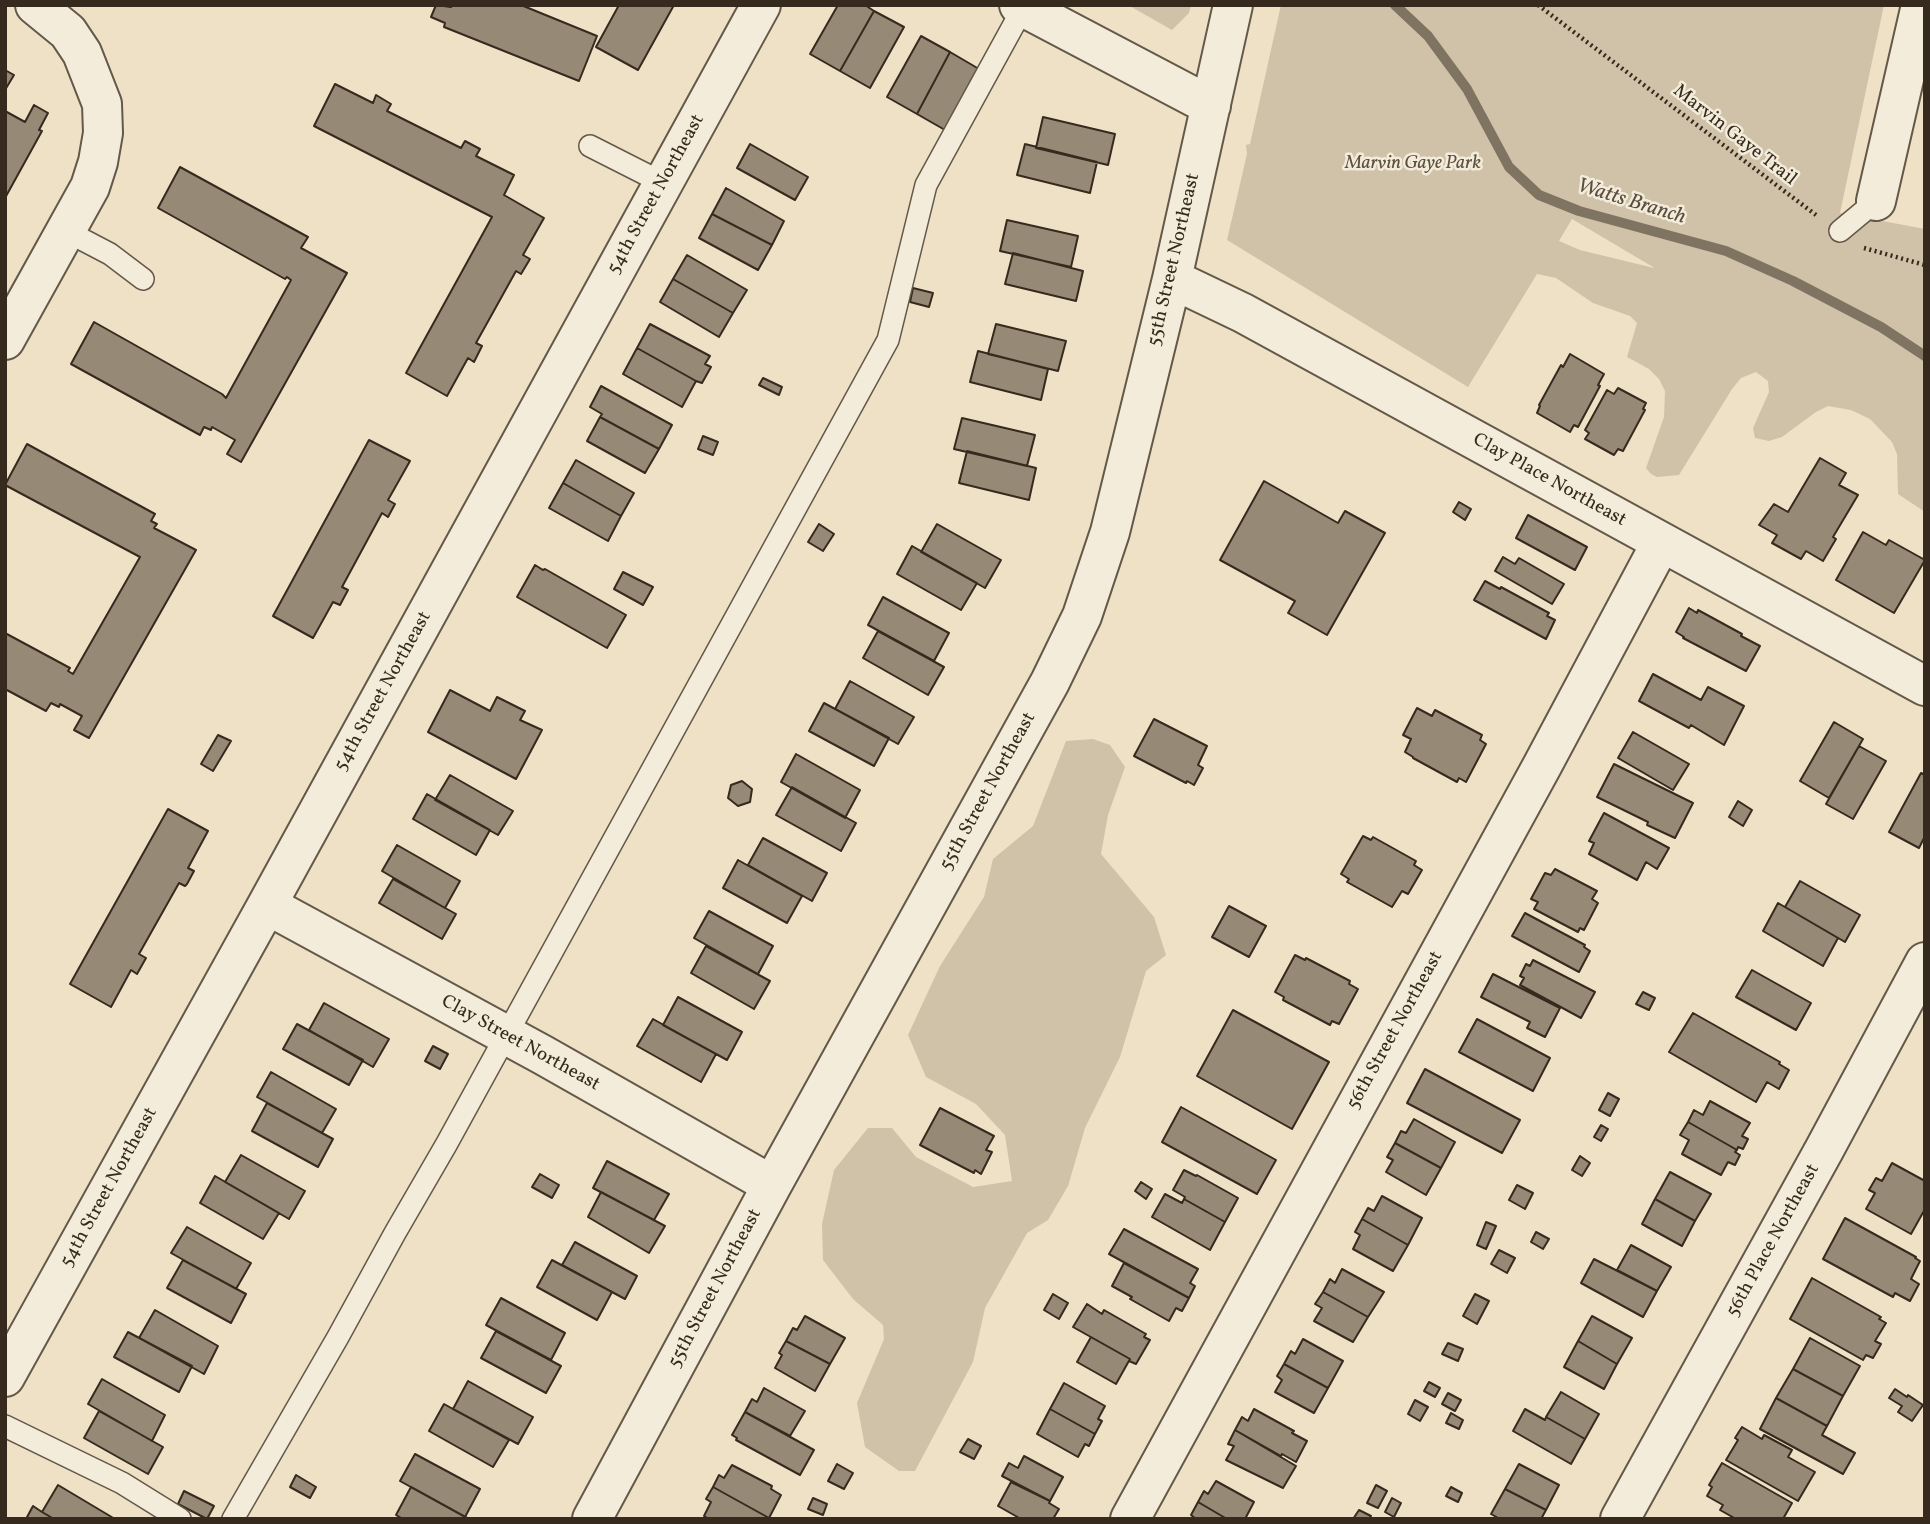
<!DOCTYPE html>
<html>
<head>
<meta charset="utf-8">
<style>
  body { margin:0 }
  #map { position:relative; width:1930px; height:1524px; overflow:hidden; background:#eee1c6; font-family:Vollkorn,serif }
  canvas { display:block }
  .frame { position:absolute; inset:0; border:7px solid #362a1e; pointer-events:none }
</style>
</head>
<body>
<div id="map">
<canvas width="1930" height="1524"></canvas>
<div class="frame"></div>
</div>
<script>
const c = document.querySelector('canvas').getContext('2d');
c.lineJoin = 'round';
function paint(path, color) { c.fillStyle = color; c.fill(path, 'evenodd'); }
const toPath = rows => new Path2D(rows.map(r => 'M' + r).join(''));
function strokePath(path, color, width, dash) { c.strokeStyle = color; c.lineWidth = width; c.lineCap = dash ? 'butt' : 'round'; c.setLineDash(dash || []); c.stroke(path); }
function label(font, color, halo, rows, align = 'center') {
  c.font = font + ' Vollkorn,serif'; c.lineWidth = 5; c.setLineDash([]); c.textBaseline = 'middle'; c.strokeStyle = halo; c.fillStyle = color; for (const [text, x, y, turn = 0] of rows) {
    c.save(); c.translate(x, y); c.rotate((+turn || 0) * Math.PI / 180); c.textAlign = isNaN(turn) ? turn : align; if (halo) c.strokeText(text, 0, 0); c.fillText(text, 0, 0); c.restore();
  }
}
const green = toPath([
  [1128,5,1191,5,1189,13,1172,30],
  [1281,5,1884,5,1840,213,1925,229,1925,512,1898,494,1897,454,1892,442,1870,419,1851,410,1828,406,1816,412,1782,437,1769,441,1755,438,1753,428,1769,392,1768,381,1756,372,1741,378,1732,389,1679,475,1657,477,1651,474,1646,468,1664,417,1665,391,1659,379,1649,369,1627,357,1637,323,1630,316,1593,303,1556,278,1537,274,1468,387,1227,240,1247,154,1246,145,1250,144],
  [1572,219,1653,267,1654,268,1580,250,1559,241],
  [1093,739,1110,745,1125,767,1108,815,1101,854,1154,917,1166,955,1146,971,1120,1057,1085,1128,1068,1186,1048,1220,1027,1233,985,1308,973,1362,915,1471,899,1471,865,1447,857,1403,884,1339,883,1325,853,1299,823,1260,822,1224,834,1170,868,1128,892,1128,916,1157,973,1187,1012,1181,1005,1135,976,1104,926,1077,908,1035,940,966,984,897,993,859,1033,826,1066,741]
]);
const stream = toPath([
  [1395,5,1428,36,1467,89,1509,167,1539,195,1579,211,1726,251,1793,281,1881,327,1925,356]
]);
const building = toPath([
  [436,5,451,7,452,5,521,5,597,36,579,81,444,27,445,23,431,17,436,5],
  [619,5,674,5,638,70,596,47,619,5],
  [838,5,865,5,874,11,840,71,810,54,838,5],
  [874,11,904,27,870,88,840,71,874,11],
  [921,36,950,52,917,114,887,97,921,36],
  [950,52,979,69,945,130,917,114,950,52],
  [5,70,14,75,5,90,5,70],
  [335,84,373,103,376,95,391,104,387,111,461,148,465,141,480,149,476,156,514,175,504,195,544,218,523,255,530,259,521,274,516,271,476,343,482,346,474,362,468,358,447,396,406,373,492,217,314,126,335,84],
  [34,105,48,113,39,130,42,131,5,198,5,111,25,122,34,105],
  [1043,117,1115,134,1108,165,1036,148,1043,117],
  [750,144,808,177,795,200,737,168,750,144],
  [1025,144,1097,162,1090,193,1017,175,1025,144],
  [180,167,308,237,301,248,347,273,241,462,227,454,235,440,212,427,211,430,204,427,200,435,71,364,94,322,222,394,226,398,291,280,287,277,285,279,158,208,180,167],
  [726,188,784,221,772,245,712,214,726,188],
  [712,214,772,245,758,270,699,238,712,214],
  [1007,220,1078,236,1071,267,1000,251,1007,220],
  [1013,253,1083,271,1076,301,1005,284,1013,253],
  [687,255,747,290,733,313,673,279,687,255],
  [673,279,733,313,719,337,660,302,673,279],
  [913,288,933,293,929,307,910,302,913,288],
  [650,324,710,356,705,364,711,367,702,383,696,381,637,348,650,324],
  [996,324,1066,341,1058,371,988,354,996,324],
  [637,348,696,381,682,407,623,374,637,348],
  [978,351,1048,369,1041,400,970,382,978,351],
  [1570,354,1604,374,1598,385,1600,386,1578,427,1574,425,1570,432,1537,413,1540,406,1539,405,1561,365,1563,367,1570,354],
  [763,378,782,387,779,395,759,385,763,378],
  [601,386,672,425,659,449,600,417,602,414,590,407,601,386],
  [1618,388,1646,403,1643,409,1645,410,1623,451,1618,449,1614,455,1585,439,1589,433,1585,430,1607,390,1614,394,1618,388],
  [600,417,659,449,645,473,587,441,600,417],
  [962,418,1035,435,1027,466,954,449,962,418],
  [703,436,718,442,713,455,698,449,703,436],
  [369,440,410,461,388,500,395,504,388,517,382,513,342,587,348,590,340,605,333,602,313,638,273,616,369,440],
  [27,444,155,514,151,521,157,524,154,528,196,550,89,738,74,730,82,716,60,704,59,707,51,703,46,711,5,689,5,633,70,668,68,671,73,674,140,557,5,485,27,444],
  [967,451,1036,468,1029,500,959,483,967,451],
  [1820,458,1846,473,1839,485,1858,495,1833,537,1836,539,1823,561,1806,551,1801,559,1772,543,1777,535,1759,525,1774,504,1788,512,1820,458],
  [576,460,634,493,621,516,563,483,576,460],
  [1264,481,1338,523,1345,511,1385,533,1327,635,1288,613,1295,601,1220,560,1264,481],
  [563,483,621,516,608,541,549,508,563,483],
  [1459,502,1471,509,1465,520,1453,512,1459,502],
  [1528,515,1587,547,1575,570,1516,538,1528,515],
  [819,524,834,534,823,551,808,542,819,524],
  [937,524,1001,560,985,588,921,552,937,524],
  [1863,532,1886,545,1889,540,1925,560,1894,613,1836,580,1863,532],
  [912,546,977,583,961,610,897,574,912,546],
  [1503,557,1515,564,1519,558,1564,584,1552,604,1495,571,1503,557],
  [535,565,543,570,545,569,626,615,607,648,517,597,535,565],
  [623,572,653,587,643,605,614,589,623,572],
  [1485,581,1500,589,1501,587,1549,613,1547,616,1555,620,1546,639,1474,600,1485,581],
  [883,597,949,633,934,661,868,625,883,597],
  [1689,608,1697,613,1698,610,1742,634,1741,636,1760,646,1746,671,1683,638,1684,637,1676,632,1689,608],
  [878,631,944,667,928,695,863,658,878,631],
  [1653,674,1701,700,1708,687,1744,706,1724,745,1691,725,1689,728,1639,701,1653,674],
  [850,681,914,717,898,744,835,709,850,681],
  [450,690,490,711,497,697,525,711,520,720,542,730,516,779,428,732,450,690],
  [824,703,889,738,874,766,809,731,824,703],
  [1417,708,1432,716,1435,710,1482,735,1480,740,1486,744,1466,782,1459,778,1457,782,1413,758,1413,757,1405,752,1411,739,1403,735,1417,708],
  [1154,719,1207,746,1198,765,1203,768,1194,785,1187,781,1186,783,1134,756,1154,719],
  [1834,722,1863,739,1829,798,1800,781,1834,722],
  [1633,732,1689,764,1673,790,1618,758,1633,732],
  [218,735,231,741,213,771,201,764,218,735],
  [1859,746,1886,761,1853,819,1826,804,1859,746],
  [796,754,860,790,845,818,781,782,796,754],
  [1614,764,1693,803,1675,838,1647,825,1648,822,1597,797,1614,764],
  [1921,773,1925,775,1925,836,1919,848,1889,832,1921,773],
  [450,775,513,811,498,835,435,800,450,775],
  [742,781,752,789,750,802,738,806,728,798,731,785,742,781],
  [792,787,856,823,841,851,776,815,792,787],
  [427,794,490,830,476,855,413,819,427,794],
  [1738,801,1752,810,1743,826,1729,817,1738,801],
  [168,809,208,831,188,868,194,871,187,884,185,886,179,883,139,954,146,958,137,974,131,970,111,1007,70,984,168,809],
  [1604,813,1669,848,1657,869,1646,862,1637,880,1589,854,1594,843,1589,841,1604,813],
  [1363,836,1371,840,1373,837,1416,861,1414,865,1422,870,1408,894,1402,891,1392,907,1347,882,1349,879,1341,874,1363,836],
  [763,838,827,873,812,901,748,865,763,838],
  [397,845,460,881,445,908,382,871,397,845],
  [738,860,802,896,787,923,723,888,738,860],
  [1555,869,1597,891,1592,899,1598,903,1584,930,1580,928,1578,932,1534,909,1538,902,1531,899,1545,873,1551,875,1555,869],
  [393,879,456,914,442,939,379,903,393,879],
  [1800,881,1860,915,1845,942,1785,907,1800,881],
  [1778,903,1838,938,1823,966,1763,931,1778,903],
  [1229,906,1266,926,1249,957,1212,937,1229,906],
  [709,911,773,946,758,974,694,938,709,911],
  [1525,913,1585,945,1584,947,1590,951,1579,972,1512,936,1525,913],
  [706,946,770,981,754,1009,691,973,706,946],
  [1295,955,1305,960,1306,958,1350,981,1349,984,1358,989,1339,1024,1332,1021,1330,1025,1283,1000,1284,997,1275,992,1295,955],
  [1533,960,1595,992,1581,1018,1520,985,1524,978,1520,976,1526,964,1530,966,1533,960],
  [1752,970,1811,1003,1796,1030,1736,997,1752,970],
  [1493,974,1560,1008,1545,1037,1527,1028,1530,1022,1481,997,1493,974],
  [1643,992,1655,998,1649,1010,1636,1004,1643,992],
  [678,997,742,1032,727,1060,663,1025,678,997],
  [324,1003,389,1039,373,1067,309,1030,324,1003],
  [1233,1010,1329,1062,1292,1129,1197,1076,1233,1010],
  [1693,1013,1780,1062,1779,1064,1789,1070,1779,1089,1767,1082,1756,1102,1669,1052,1693,1013],
  [653,1019,716,1054,701,1082,637,1046,653,1019],
  [1477,1019,1550,1058,1533,1091,1459,1052,1477,1019],
  [297,1024,363,1060,349,1085,283,1049,297,1024],
  [433,1046,448,1054,440,1069,425,1061,433,1046],
  [1425,1069,1520,1120,1502,1153,1407,1103,1425,1069],
  [271,1072,336,1109,322,1133,257,1097,271,1072],
  [1608,1093,1619,1099,1610,1116,1599,1110,1608,1093],
  [1710,1101,1750,1123,1742,1136,1748,1139,1743,1149,1738,1147,1737,1150,1688,1122,1694,1110,1703,1115,1710,1101],
  [267,1103,333,1139,318,1167,252,1131,267,1103],
  [1181,1107,1276,1160,1257,1194,1162,1142,1181,1107],
  [940,1108,994,1136,986,1150,992,1152,981,1174,975,1170,974,1173,920,1145,940,1108],
  [1414,1119,1455,1142,1441,1168,1395,1143,1401,1131,1406,1133,1414,1119],
  [1688,1122,1737,1150,1735,1152,1740,1155,1735,1165,1728,1162,1721,1175,1682,1154,1689,1140,1680,1135,1688,1122],
  [1601,1125,1608,1129,1601,1141,1594,1137,1601,1125],
  [1395,1143,1441,1168,1426,1195,1386,1172,1393,1160,1387,1157,1395,1143],
  [241,1155,305,1191,289,1219,225,1182,241,1155],
  [1580,1156,1590,1163,1582,1176,1572,1170,1580,1156],
  [607,1161,669,1194,654,1220,593,1188,607,1161],
  [1892,1163,1925,1181,1925,1209,1911,1234,1866,1209,1875,1193,1869,1190,1876,1178,1882,1181,1892,1163],
  [1184,1170,1196,1176,1197,1175,1238,1198,1225,1222,1184,1199,1185,1197,1173,1190,1184,1170],
  [1670,1172,1711,1194,1695,1221,1655,1199,1670,1172],
  [540,1174,559,1185,552,1198,532,1187,540,1174],
  [215,1176,279,1213,263,1239,200,1203,215,1176],
  [1141,1182,1152,1189,1146,1199,1135,1191,1141,1182],
  [1517,1185,1533,1193,1525,1209,1509,1200,1517,1185],
  [601,1192,665,1226,649,1253,588,1217,601,1192],
  [1165,1194,1182,1203,1184,1199,1225,1222,1210,1250,1152,1217,1165,1194],
  [1382,1196,1422,1218,1408,1245,1362,1219,1368,1208,1374,1211,1382,1196],
  [1655,1199,1695,1221,1682,1246,1642,1224,1655,1199],
  [1845,1218,1916,1257,1915,1258,1920,1261,1911,1279,1919,1284,1910,1301,1895,1293,1893,1297,1823,1259,1845,1218],
  [1362,1219,1408,1245,1393,1271,1353,1249,1360,1235,1355,1232,1362,1219],
  [1486,1222,1496,1226,1486,1249,1477,1245,1486,1222],
  [187,1227,251,1263,236,1289,171,1253,187,1227],
  [1124,1229,1198,1269,1190,1283,1195,1286,1189,1298,1109,1254,1124,1229],
  [1536,1232,1549,1239,1543,1249,1531,1242,1536,1232],
  [575,1242,637,1276,625,1299,562,1265,575,1242],
  [1631,1245,1671,1267,1657,1291,1617,1270,1631,1245],
  [1499,1250,1515,1258,1507,1273,1491,1264,1499,1250],
  [1594,1259,1657,1291,1643,1317,1581,1283,1594,1259],
  [183,1260,246,1294,231,1323,167,1288,183,1260],
  [552,1260,612,1292,597,1320,537,1287,552,1260],
  [1124,1263,1189,1298,1182,1311,1176,1308,1169,1321,1130,1299,1132,1297,1112,1286,1124,1263],
  [1342,1269,1384,1292,1368,1317,1323,1292,1330,1279,1335,1283,1342,1269],
  [1812,1278,1881,1317,1879,1319,1886,1323,1875,1341,1881,1344,1873,1358,1866,1355,1863,1360,1790,1319,1812,1278],
  [1323,1292,1368,1317,1353,1342,1314,1321,1322,1308,1315,1304,1323,1292],
  [1053,1294,1068,1303,1059,1319,1044,1310,1053,1294],
  [1475,1294,1489,1301,1477,1324,1463,1316,1475,1294],
  [501,1298,565,1333,551,1360,486,1325,501,1298],
  [1087,1304,1102,1314,1104,1310,1146,1334,1144,1337,1150,1340,1136,1364,1129,1361,1130,1359,1073,1327,1087,1304],
  [155,1310,218,1346,204,1374,139,1338,155,1310],
  [805,1316,845,1338,830,1364,786,1341,793,1328,797,1330,805,1316],
  [1592,1316,1632,1338,1617,1364,1578,1341,1592,1316],
  [496,1331,561,1366,546,1393,481,1358,496,1331],
  [128,1332,192,1366,179,1392,114,1357,128,1332],
  [1091,1337,1130,1359,1116,1384,1077,1362,1091,1337],
  [1810,1338,1860,1366,1843,1396,1793,1369,1810,1338],
  [1303,1339,1343,1361,1328,1388,1284,1364,1291,1351,1295,1354,1303,1339],
  [786,1341,830,1364,815,1391,775,1368,782,1355,779,1353,786,1341],
  [1578,1341,1617,1364,1604,1389,1564,1367,1578,1341],
  [1448,1343,1463,1349,1458,1361,1442,1354,1448,1343],
  [1284,1364,1328,1388,1314,1413,1275,1392,1282,1380,1277,1376,1284,1364],
  [1793,1369,1843,1396,1827,1426,1776,1398,1793,1369],
  [102,1379,165,1415,152,1441,88,1404,102,1379],
  [468,1381,533,1417,518,1444,453,1409,468,1381],
  [1429,1382,1440,1388,1435,1397,1424,1391,1429,1382],
  [1064,1383,1105,1406,1098,1419,1102,1421,1095,1434,1050,1409,1064,1383],
  [764,1388,805,1411,790,1436,745,1412,752,1399,757,1402,764,1388],
  [1895,1389,1907,1397,1908,1395,1923,1405,1912,1421,1898,1412,1902,1406,1889,1398,1895,1389],
  [1561,1392,1599,1414,1585,1439,1546,1417,1561,1392],
  [1448,1393,1461,1400,1455,1411,1442,1404,1448,1393],
  [1776,1398,1827,1426,1822,1435,1855,1453,1843,1474,1760,1429,1776,1398],
  [1415,1400,1428,1407,1420,1421,1408,1414,1415,1400],
  [444,1404,509,1440,493,1467,429,1431,444,1404],
  [1050,1409,1095,1434,1089,1446,1085,1444,1078,1457,1037,1434,1050,1409],
  [1254,1409,1294,1431,1292,1433,1307,1441,1296,1462,1282,1454,1281,1456,1235,1430,1242,1417,1248,1421,1254,1409],
  [1525,1409,1545,1420,1546,1417,1585,1439,1571,1464,1513,1431,1525,1409],
  [99,1411,163,1447,148,1474,84,1438,99,1411],
  [745,1412,814,1450,800,1475,736,1440,737,1438,732,1435,745,1412],
  [1451,1413,1463,1420,1459,1429,1446,1423,1451,1413],
  [1742,1427,1762,1439,1764,1435,1792,1450,1788,1457,1815,1472,1798,1501,1726,1460,1738,1440,1735,1438,1742,1427],
  [1235,1430,1296,1466,1283,1488,1226,1460,1234,1446,1228,1444,1235,1430],
  [968,1439,981,1446,974,1459,960,1452,968,1439],
  [415,1454,480,1489,465,1517,400,1481,415,1454],
  [1024,1456,1063,1477,1050,1501,1002,1476,1009,1463,1018,1468,1024,1456],
  [1722,1463,1792,1503,1783,1519,1736,1519,1720,1510,1723,1505,1707,1496,1712,1487,1709,1485,1722,1463],
  [837,1464,853,1473,844,1489,828,1481,837,1464],
  [1519,1464,1559,1485,1546,1510,1505,1489,1519,1464],
  [732,1465,772,1486,771,1489,781,1495,769,1518,713,1487,719,1475,724,1478,732,1465],
  [296,1475,316,1487,310,1498,290,1487,296,1475],
  [1216,1481,1254,1502,1245,1519,1227,1519,1198,1502,1204,1491,1208,1494,1216,1481],
  [1011,1482,1050,1501,1049,1503,1059,1509,1053,1519,1021,1519,998,1506,1011,1482],
  [58,1485,115,1519,54,1519,42,1512,58,1485],
  [1376,1485,1387,1491,1378,1508,1367,1503,1376,1485],
  [411,1487,469,1519,403,1519,396,1515,411,1487],
  [713,1487,769,1518,769,1519,709,1519,704,1516,711,1502,706,1499,713,1487],
  [1451,1487,1462,1493,1458,1502,1446,1496,1451,1487],
  [1505,1489,1546,1510,1541,1519,1500,1519,1491,1514,1505,1489],
  [184,1491,214,1506,207,1519,178,1504,184,1491],
  [813,1498,827,1504,823,1515,808,1509,813,1498],
  [1392,1498,1401,1503,1394,1517,1385,1512,1392,1498],
  [1198,1502,1227,1519,1196,1519,1191,1515,1198,1502],
  [33,1506,42,1512,54,1519,26,1519,33,1506],
  [1359,1510,1371,1516,1369,1519,1353,1519,1359,1510]
]);
const path = toPath([
  [1538,5,1816,215],
  [1864,248,1925,265]
]);
const service = toPath([
  [590,146,663,183],
  [66,231,110,254,143,279],
  [1840,231,1876,201],
  [5,1426,122,1483,180,1519],
  [233,1519,338,1337,395,1233,446,1145,888,340,926,185,1023,8]
]);
const minor = toPath([
  [1019,5,1211,106],
  [1876,201,1921,5],
  [1172,279,1243,313,1925,686],
  [5,340,90,187,98,162,103,133,102,104,82,53,68,32,35,5],
  [267,905,543,1055,772,1185],
  [5,1377,267,905,761,5],
  [592,1519,772,1185,1050,682,1082,616,1110,532,1172,279,1233,5],
  [1130,1519,1542,766,1661,543],
  [1620,1519,1824,1150,1925,962]
]);
const streetNames = [
  ["Marvin Gaye Trail",1734,136,38],
  ["54th Street Northeast",657,195,-61],
  ["55th Street Northeast",1175,260,-77],
  ["Clay Place Northeast",1549,481,29],
  ["54th Street Northeast",384,692,-61],
  ["55th Street Northeast",989,792,-61],
  ["56th Street Northeast",1396,1031,-61],
  ["Clay Street Northeast",520,1044,29],
  ["54th Street Northeast",110,1188,-61],
  ["56th Place Northeast",1774,1241,-61],
  ["55th Street Northeast",716,1289,-62]
];
const parkNames = [
  ["Marvin Gaye Park",1413,165]
];
const waterNames = [
  ["Watts Branch",1631,203,17]
];
paint(green, '#cfc2a9');
strokePath(stream, '#7f7361', 10);
paint(building, '#968975');
strokePath(building, '#362a1e', 2);
strokePath(service, '#645848', 24);
strokePath(minor, '#645848', 42);
strokePath(path, '#362a1e', 4.5, [2, 3.5]);
strokePath(service, '#f4ecda', 21);
strokePath(minor, '#f4ecda', 38);
label('19px', '#362a1e', '#f4ecda', streetNames);
label('italic 19px', '#5c5041', '#f4ecda', parkNames);
label('italic 21px', '#5a4e3f', '#f4ecda', waterNames);
</script>
</body>
</html>
